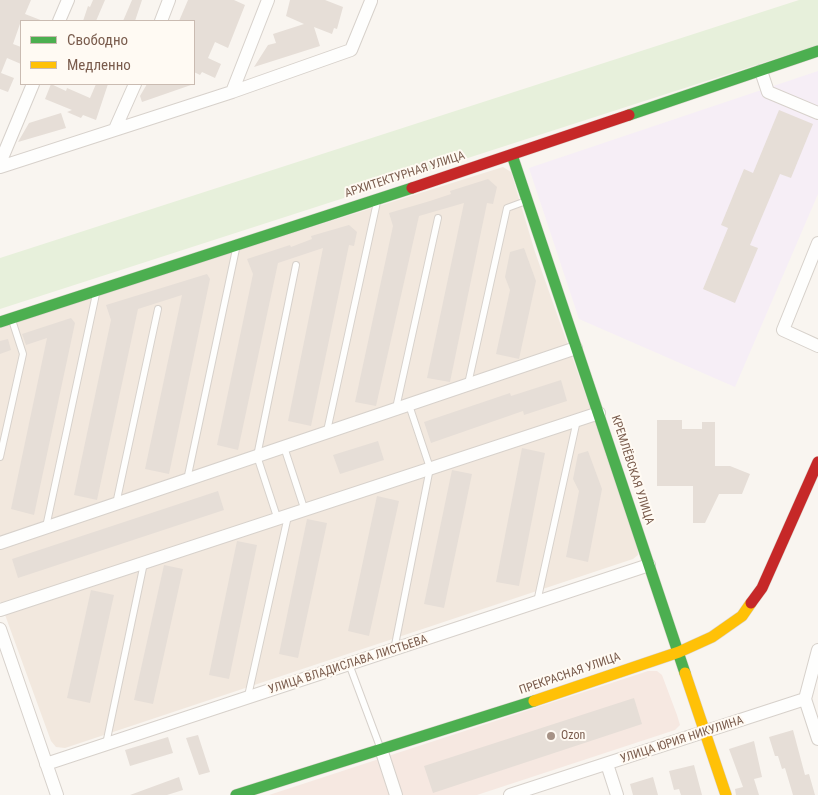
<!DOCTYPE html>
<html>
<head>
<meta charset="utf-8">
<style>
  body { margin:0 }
  #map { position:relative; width:818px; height:795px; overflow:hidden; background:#f9f5f0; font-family:"Roboto Condensed",sans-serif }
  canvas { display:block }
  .legend { position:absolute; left:20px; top:20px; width:175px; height:65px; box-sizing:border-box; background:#fffaf3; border:1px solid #cabbb1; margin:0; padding:6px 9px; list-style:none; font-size:15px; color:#7a5c4d }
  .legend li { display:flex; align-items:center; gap:10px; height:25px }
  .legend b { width:25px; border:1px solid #cabbb1 }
</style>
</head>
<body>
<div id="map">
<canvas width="818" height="795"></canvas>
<ul class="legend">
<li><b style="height:6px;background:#4caf50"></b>Свободно</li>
<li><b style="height:6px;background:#ffc107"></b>Медленно</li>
</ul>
</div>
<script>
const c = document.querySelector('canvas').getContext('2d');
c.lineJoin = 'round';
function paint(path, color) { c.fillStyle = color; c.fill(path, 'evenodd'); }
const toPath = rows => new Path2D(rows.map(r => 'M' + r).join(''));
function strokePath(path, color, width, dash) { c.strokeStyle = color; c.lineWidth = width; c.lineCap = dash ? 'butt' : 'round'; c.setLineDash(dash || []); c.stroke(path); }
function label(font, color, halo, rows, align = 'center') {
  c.font = font + ' "Roboto Condensed",sans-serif'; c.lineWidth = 4; c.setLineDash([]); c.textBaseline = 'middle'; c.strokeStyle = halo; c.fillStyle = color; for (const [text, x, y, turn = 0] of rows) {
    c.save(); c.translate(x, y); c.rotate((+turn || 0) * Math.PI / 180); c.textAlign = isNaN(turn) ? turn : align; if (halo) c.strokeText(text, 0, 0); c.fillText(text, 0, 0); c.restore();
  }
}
const residential = toPath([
  [503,167,511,172,535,252,637,540,638,555,633,559,65,748,56,747,51,741,0,601,0,325]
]);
const commercial = toPath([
  [648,671,657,671,662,675,677,715,680,725,675,730,477,795,269,795]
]);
const education = toPath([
  [818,71,818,194,735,387,579,319,529,168]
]);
const green = toPath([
  [799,0,818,0,818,45,0,309,0,258]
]);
const building = toPath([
  [0,0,31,0,25,14,43,21,21,21,13,44,21,47,21,64,7,58,1,73,14,78,8,92,0,89],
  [93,0,105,0,96,21,83,21,88,6,90,7],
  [132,0,142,0,135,21,123,21],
  [188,0,234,0,245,5,228,48,215,42,208,58,221,64,215,78,202,72,200,75,194,72,194,21,179,21],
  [290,0,325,0,343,7,337,29,334,28,332,34,314,27,320,46,254,67,268,45,276,43,273,34,304,24,286,16],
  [51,84,66,91,67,88,90,98,96,84,108,84,96,120,83,115,81,118,67,112,72,110,45,99],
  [147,84,190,84,191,85,142,102,140,96],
  [779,110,813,124,791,178,780,174,750,245,758,248,735,303,703,289,728,228,721,225,744,169,753,173],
  [61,113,66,128,18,142,29,123],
  [488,179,497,187,493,204,487,203,450,382,427,378,464,203,419,216,376,406,355,402,393,226,389,213,430,201,451,194,450,191],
  [349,225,357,232,354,246,349,245,311,426,288,421,323,248,278,263,238,450,217,445,253,274,247,259,290,245,291,247,312,239,311,236],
  [524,248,536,281,519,359,496,354,510,290,505,277,510,252],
  [207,274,210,279,169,474,145,469,182,295,138,309,97,500,74,495,111,320,106,305],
  [71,318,75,323,34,515,11,509,47,338,26,345,22,334],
  [8,339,11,350,0,354,0,341],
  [561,380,567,401,524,415,523,411,431,443,424,422,510,393,511,396],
  [657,420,682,420,682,429,702,429,702,422,715,422,715,466,730,466,750,474,742,494,719,494,705,523,693,523,693,486,657,486],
  [378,441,384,460,340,474,333,455],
  [522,448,545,453,519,586,496,582],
  [588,451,602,489,588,562,566,557,579,491,573,479,578,454],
  [452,470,472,474,444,608,424,604],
  [218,491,224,510,18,578,12,559],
  [377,496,399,501,369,636,348,631],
  [307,519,327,523,298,658,279,654],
  [237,541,257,545,229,679,209,675],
  [164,565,183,569,153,704,134,700],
  [91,590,114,595,90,703,67,698],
  [634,698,642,724,433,793,424,766],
  [793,730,805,775,809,774,815,795,793,795,785,768,782,769,778,756,775,756,769,737],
  [198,735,210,772,199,775,186,738],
  [168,737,173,753,130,766,125,750],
  [754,741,762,777,754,779,759,795,736,795,735,789,743,787,729,749],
  [694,765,702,795,681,795,679,789,674,790,669,771],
  [179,777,183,790,167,795,130,795],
  [653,777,658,795,633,795,630,784]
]);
const lane = toPath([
  [468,384,507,208,526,201],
  [396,408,438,218],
  [327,431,377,202],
  [284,447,304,508],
  [0,457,23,354,12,320],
  [187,480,236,249],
  [116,504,158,309],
  [277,517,257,456,296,265],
  [46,527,96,294],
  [537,602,577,420],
  [394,650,430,468,409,405],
  [349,664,380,747],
  [248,696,288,516],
  [106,744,144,563]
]);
const street = toPath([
  [59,21,68,0],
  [161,21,169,0],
  [761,71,768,92,818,113],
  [232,92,268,0],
  [115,129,135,84],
  [0,163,33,84],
  [0,167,232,92,351,50,371,1],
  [818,243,783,330,818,346],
  [0,543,576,348],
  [0,610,599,413],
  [0,629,57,795],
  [805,699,818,739],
  [381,749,396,795],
  [46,764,649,565],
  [607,764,617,795],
  [510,795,805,699,818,650]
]);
const fast = toPath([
  [629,115,818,51],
  [512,155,685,673],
  [0,322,412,188],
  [236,795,534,701]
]);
const slow = toPath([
  [685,673,726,795],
  [534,701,679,652,712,637,742,616,751,603]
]);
const jam = toPath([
  [412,188,629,115],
  [751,603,762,588,818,462]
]);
const markers = [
  [551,736,5,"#a69286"]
];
const streetNames = [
  ["АРХИТЕКТУРНАЯ УЛИЦА",405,175,-18],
  ["КРЕМЛЁВСКАЯ УЛИЦА",632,470,72],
  ["УЛИЦА ВЛАДИСЛАВА ЛИСТЬЕВА",348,665,-18],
  ["ПРЕКРАСНАЯ УЛИЦА",570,674,-19],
  ["УЛИЦА ЮРИЯ НИКУЛИНА",682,740,-18]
];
const poiNames = [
  ["Ozon",561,736]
];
paint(residential, '#f2e8de');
paint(commercial, '#f6e8e1');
paint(education, '#f6eef6');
paint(green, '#e7f0db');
paint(building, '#e6ded7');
strokePath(lane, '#d7d1cb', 8);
strokePath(street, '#d7d1cb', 14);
strokePath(fast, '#d9d2cb', 12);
strokePath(slow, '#d9d2cb', 12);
strokePath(jam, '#d9d2cb', 12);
strokePath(lane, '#fefefd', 6);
strokePath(street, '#fefefd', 12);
strokePath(fast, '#4caf50', 11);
strokePath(slow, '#ffc107', 11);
strokePath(jam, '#c62828', 11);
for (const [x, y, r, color] of markers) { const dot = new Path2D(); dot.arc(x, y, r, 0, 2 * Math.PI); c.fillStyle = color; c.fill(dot); strokePath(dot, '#fffaf3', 2); }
label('12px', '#7a5c4d', '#fffaf3', streetNames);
label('12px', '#7a5c4d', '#fffaf3', poiNames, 'left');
</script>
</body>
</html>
